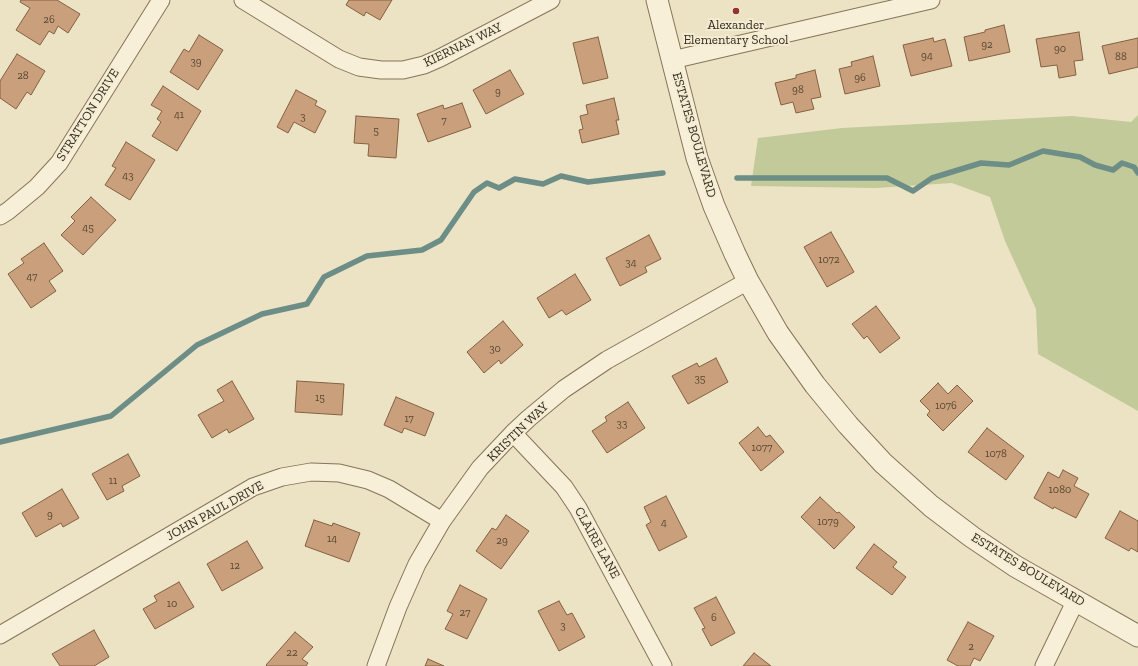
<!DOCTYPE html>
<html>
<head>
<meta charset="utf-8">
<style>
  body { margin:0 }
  canvas { display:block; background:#ece2c4 }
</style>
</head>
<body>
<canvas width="1138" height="666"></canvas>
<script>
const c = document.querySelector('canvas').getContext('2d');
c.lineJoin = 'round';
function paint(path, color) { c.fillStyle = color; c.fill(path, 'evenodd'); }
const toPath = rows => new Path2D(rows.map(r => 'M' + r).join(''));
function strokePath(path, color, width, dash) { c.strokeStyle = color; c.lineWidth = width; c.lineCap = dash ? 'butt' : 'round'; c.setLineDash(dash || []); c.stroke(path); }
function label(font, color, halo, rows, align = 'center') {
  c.font = font + ' "Zilla Slab",serif'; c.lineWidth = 4; c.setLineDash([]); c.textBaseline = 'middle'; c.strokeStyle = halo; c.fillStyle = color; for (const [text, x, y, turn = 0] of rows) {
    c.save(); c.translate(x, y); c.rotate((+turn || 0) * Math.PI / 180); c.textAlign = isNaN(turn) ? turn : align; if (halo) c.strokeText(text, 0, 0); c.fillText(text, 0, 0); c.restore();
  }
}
const green = toPath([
  [1138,115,1138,411,1038,354,1036,309,1005,241,990,197,952,183,876,188,751,186,758,138,842,128,1072,116,1131,122]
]);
const stream = toPath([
  [737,178,887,178,913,191,932,178,981,163,1009,165,1043,151,1080,157,1095,165,1113,170,1122,163,1134,167,1138,173],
  [0,442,111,416,197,345,262,314,307,304,324,277,367,256,422,250,441,240,474,192,487,183,499,188,515,179,543,184,561,176,588,182,663,173]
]);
const building = toPath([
  [21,0,57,0,80,14,68,33,58,26,54,34,49,31,40,45,16,30,30,8,20,2,21,0],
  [349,0,392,0,380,20,366,12,364,16,346,5,349,0],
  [1004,25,1010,52,969,61,964,37,985,32,985,30,1004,25],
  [1079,32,1083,60,1074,61,1076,75,1059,78,1057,65,1041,67,1036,39,1079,32],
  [199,35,223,50,198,90,170,72,184,49,189,52,199,35],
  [598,37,608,78,583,84,573,43,598,37],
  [933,38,934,42,945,39,952,66,911,76,903,45,933,38],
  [1138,38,1138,67,1109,74,1102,46,1138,38],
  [17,54,45,71,31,95,27,92,16,109,0,98,0,81,17,54],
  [873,56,880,86,845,94,839,69,852,66,851,62,873,56],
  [510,70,524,94,486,114,473,90,510,70],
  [815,70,821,97,811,99,814,109,796,113,793,102,781,105,775,83,796,78,796,75,815,70],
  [163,86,201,111,177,151,152,136,161,122,157,119,162,111,151,105,163,86],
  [296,90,317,101,315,105,326,111,315,133,294,122,288,133,277,127,296,90],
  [614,98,619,120,616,120,619,134,582,143,579,130,583,129,580,116,588,114,586,105,614,98],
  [462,103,471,127,428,142,417,114,443,105,444,109,462,103],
  [356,116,399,119,396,158,368,156,369,144,354,143,356,116],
  [126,142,155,160,130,200,105,185,116,168,112,166,126,142],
  [91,197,116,220,83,255,61,235,75,221,71,217,91,197],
  [831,232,854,272,827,287,804,247,831,232],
  [649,235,661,259,645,267,647,272,620,286,606,258,649,235],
  [44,243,63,271,49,281,56,291,31,308,8,274,24,263,21,259,44,243],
  [575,274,591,300,566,315,562,310,549,318,537,298,575,274],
  [876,306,900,338,880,353,867,336,864,339,852,324,876,306],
  [503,321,523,345,501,364,499,360,484,373,467,352,503,321],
  [716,358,728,382,688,404,672,376,697,363,699,367,716,358],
  [232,381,254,419,229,433,227,429,212,438,198,415,224,401,217,390,232,381],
  [297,381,344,384,342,415,295,412,297,381],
  [938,383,948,394,957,385,973,401,943,431,927,415,930,411,920,401,938,383],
  [396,397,434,413,425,436,404,428,402,433,384,425,396,397],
  [628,402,645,428,607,453,592,431,607,421,605,417,628,402],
  [758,427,766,437,770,435,784,452,761,471,739,443,758,427],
  [987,428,1024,456,1006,480,968,452,987,428],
  [128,454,140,476,122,486,124,491,107,500,92,474,128,454],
  [1063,470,1078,478,1074,486,1089,494,1076,518,1054,507,1053,509,1034,498,1048,472,1059,478,1063,470],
  [62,489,79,518,63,527,61,523,36,537,22,513,62,489],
  [666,496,687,537,659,551,646,525,651,522,644,507,666,496],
  [820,497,837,513,839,512,855,527,834,549,801,517,820,497],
  [1120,511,1138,521,1138,552,1131,548,1129,551,1105,538,1120,511],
  [506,515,529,531,501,569,476,551,492,528,496,530,506,515],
  [314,520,332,526,333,523,360,533,349,562,305,546,314,520],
  [247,541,263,568,222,591,207,564,247,541],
  [874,544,897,562,893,567,906,577,892,595,856,568,874,544],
  [179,582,194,607,155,629,143,609,157,601,154,596,179,582],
  [460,585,487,599,467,639,445,629,453,614,447,611,460,585],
  [716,597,735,633,711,646,702,629,705,628,694,608,716,597],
  [559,601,567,615,572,613,585,637,559,651,538,611,559,601],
  [968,622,994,636,980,661,974,658,970,666,958,666,947,660,968,622],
  [94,630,109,657,94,666,60,666,52,654,94,630],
  [295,632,313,647,302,659,308,663,306,666,267,666,266,665,295,632],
  [754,653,771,666,743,666,754,653],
  [428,659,444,666,425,666,428,659]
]);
const minor = toPath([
  [243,0,339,59,359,67,381,70,403,70,424,65,440,58,551,0],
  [672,60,931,0],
  [0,216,8,211,37,187,59,163,161,0],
  [513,433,564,487,578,508,663,666],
  [0,635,253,487,282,477,311,472,339,473,368,480,389,489,442,521],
  [376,666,398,607,417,564,442,521,480,468,513,433,529,418,564,389,607,360,748,281],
  [1044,666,1076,600]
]);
const tertiary = toPath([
  [657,0,697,158,714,206,735,254,748,281,778,333,815,385,848,425,883,463,931,506,972,537,1015,566,1138,636]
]);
const markers = [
  [736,11,4,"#92332e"]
];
const numberNames = [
  ["26",49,20],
  ["92",987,45],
  ["90",1060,49],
  ["94",927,56],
  ["88",1121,57],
  ["39",196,62],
  ["28",23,76],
  ["96",860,78],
  ["98",798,90],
  ["9",498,92],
  ["41",179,115],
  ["3",303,117],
  ["7",444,121],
  ["5",376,131],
  ["43",128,176],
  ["45",88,228],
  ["1072",829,260],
  ["34",631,263],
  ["47",32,277],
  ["30",495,349],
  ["35",700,379],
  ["15",320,398],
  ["1076",946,406],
  ["17",409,419],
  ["33",622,424],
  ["1077",762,448],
  ["1078",996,454],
  ["11",113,481],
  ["1080",1060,490],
  ["9",50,515],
  ["1079",828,522],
  ["4",664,523],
  ["14",332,539],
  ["29",502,541],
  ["12",235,566],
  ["10",172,604],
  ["27",465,613],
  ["6",714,618],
  ["3",563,626],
  ["2",971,647],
  ["22",292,653]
];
const poiNames = [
  ["Alexander",736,25],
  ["Elementary School",736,40]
];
const streetNames = [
  ["KIERNAN WAY",463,45,-26],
  ["STRATTON DRIVE",88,115,-58],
  ["ESTATES BOULEVARD",694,135,74],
  ["KRISTIN WAY",518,432,-44],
  ["JOHN PAUL DRIVE",215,511,-29],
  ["CLAIRE LANE",597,543,61],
  ["ESTATES BOULEVARD",1028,570,31]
];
paint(green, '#c1ca98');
strokePath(stream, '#6d8d87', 5.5);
paint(building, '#c9a07b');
strokePath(building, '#846042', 1);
strokePath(minor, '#86745b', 19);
strokePath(tertiary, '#86745b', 23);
strokePath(minor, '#f7efd7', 17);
strokePath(tertiary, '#f7efd7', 21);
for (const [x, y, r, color] of markers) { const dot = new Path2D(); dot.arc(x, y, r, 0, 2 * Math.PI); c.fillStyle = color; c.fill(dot); strokePath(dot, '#f4ecd3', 1.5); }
label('11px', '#5b4835', null, numberNames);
label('13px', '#362b1e', '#f4ecd3', poiNames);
label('13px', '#362b1e', '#f4ecd3', streetNames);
</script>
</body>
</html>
